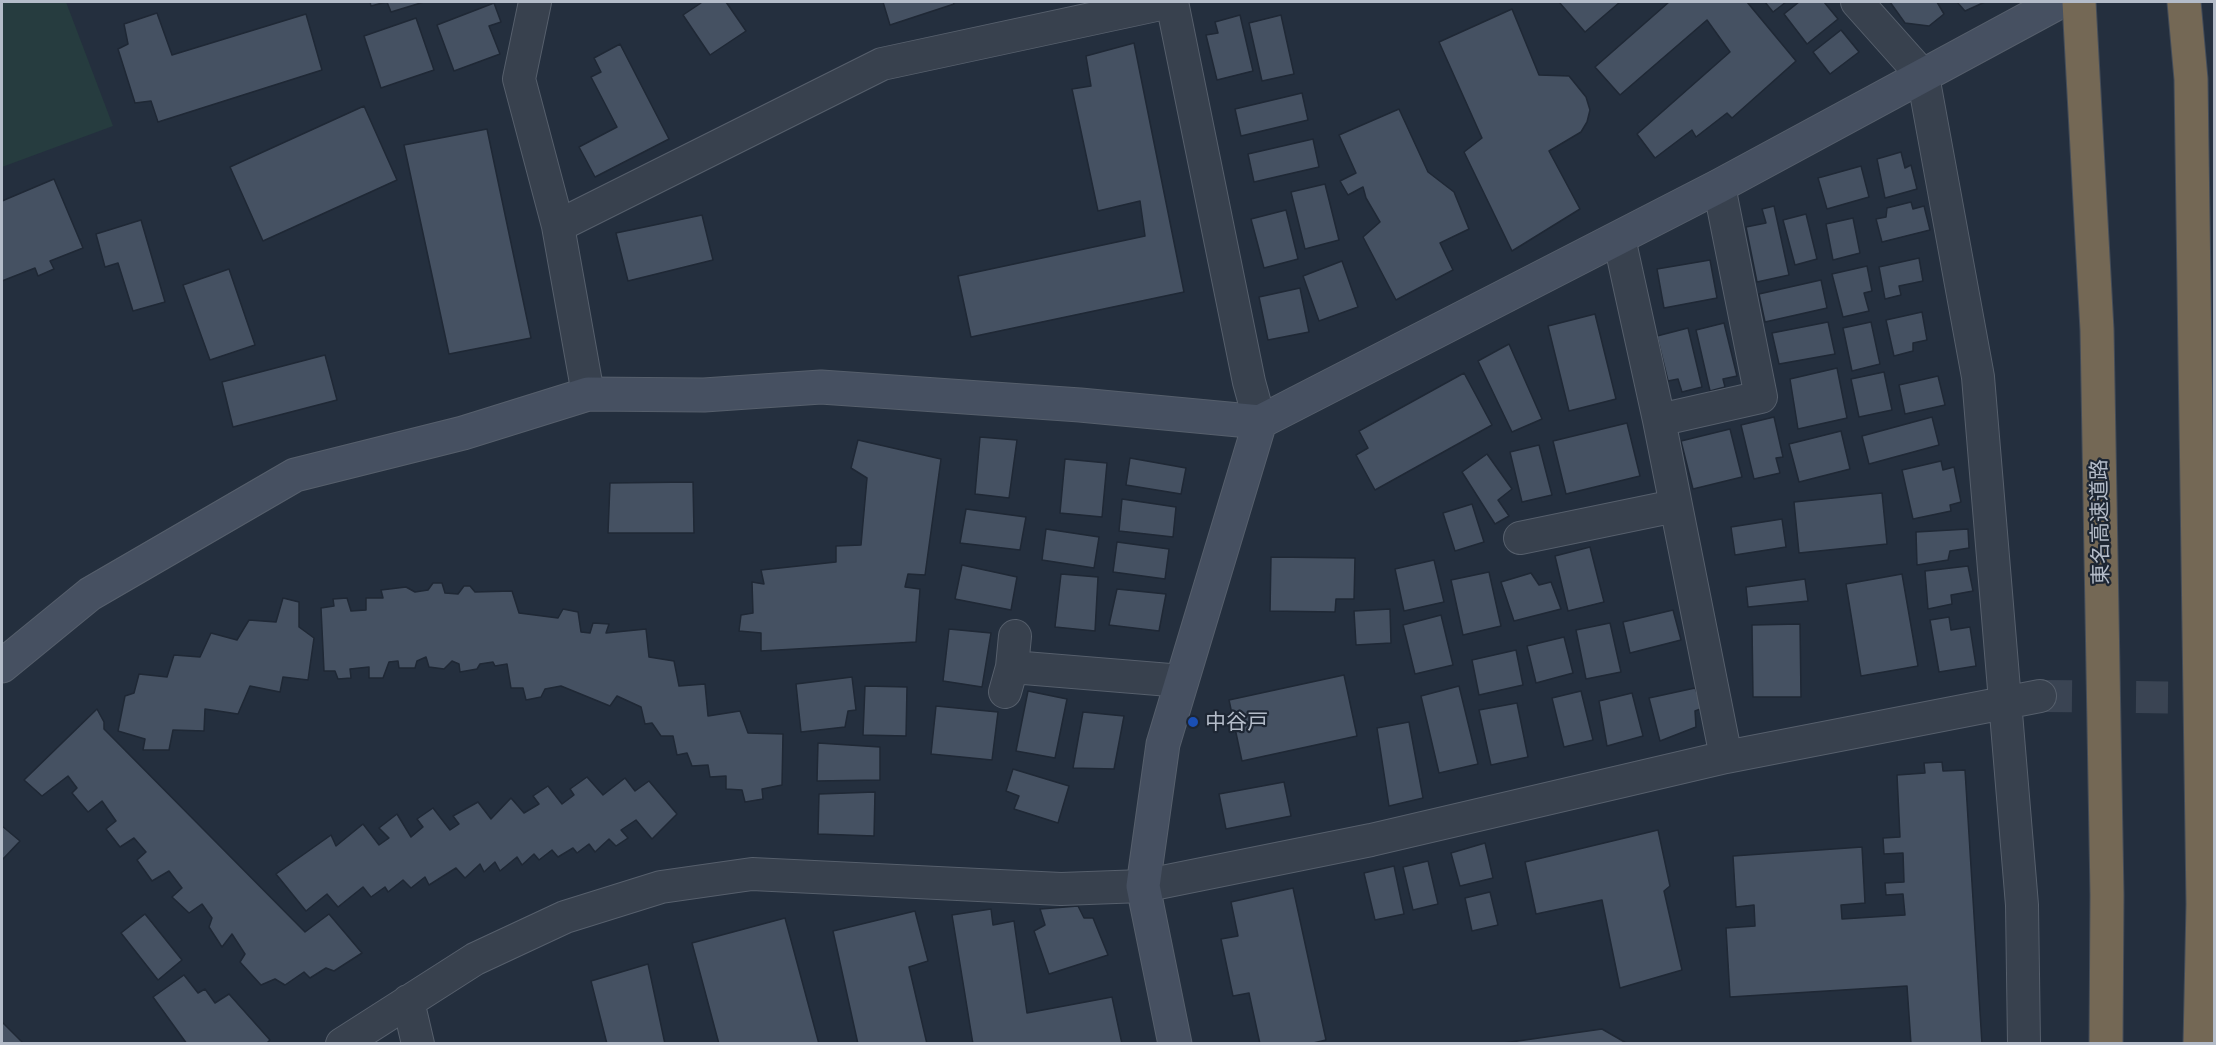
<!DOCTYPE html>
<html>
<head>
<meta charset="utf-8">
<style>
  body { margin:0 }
  #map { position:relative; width:2216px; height:1045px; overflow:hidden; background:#242f3e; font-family:Ubuntu,sans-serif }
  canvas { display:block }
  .frame { position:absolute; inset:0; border:3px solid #b4bcc9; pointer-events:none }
</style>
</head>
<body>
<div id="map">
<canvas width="2216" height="1045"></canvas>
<div class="frame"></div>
</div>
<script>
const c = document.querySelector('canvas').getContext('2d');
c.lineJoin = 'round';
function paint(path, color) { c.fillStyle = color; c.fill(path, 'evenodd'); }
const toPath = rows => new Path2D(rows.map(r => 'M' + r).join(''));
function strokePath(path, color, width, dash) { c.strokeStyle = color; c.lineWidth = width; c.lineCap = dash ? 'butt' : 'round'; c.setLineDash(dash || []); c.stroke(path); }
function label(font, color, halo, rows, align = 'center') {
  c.font = font + ' Ubuntu,"Noto Sans JP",sans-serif'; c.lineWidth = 4.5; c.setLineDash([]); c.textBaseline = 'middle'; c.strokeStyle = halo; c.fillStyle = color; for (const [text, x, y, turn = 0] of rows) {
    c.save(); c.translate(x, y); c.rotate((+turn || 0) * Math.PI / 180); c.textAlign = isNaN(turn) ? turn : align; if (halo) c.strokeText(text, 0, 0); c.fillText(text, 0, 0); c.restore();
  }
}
const green = toPath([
  [2,2,66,2,113,126,2,167]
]);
const building = toPath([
  [370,2,386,2,371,6,370,2],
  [387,2,424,2,391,12,387,2],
  [700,2,726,2,746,31,710,55,683,15,701,3,700,2],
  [883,2,953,2,954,4,890,25,883,2],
  [1559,2,1620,2,1585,32,1559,2],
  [1669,2,1747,2,1796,61,1732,118,1727,113,1696,137,1692,130,1655,158,1637,134,1730,52,1707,20,1620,95,1595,67,1669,2],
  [1765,2,1786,2,1773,12,1765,2],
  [1799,2,1824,2,1838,19,1807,44,1784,14,1799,2],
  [1890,2,1937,2,1944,14,1929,26,1905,23,1890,2],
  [1957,2,1985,2,1965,11,1957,2],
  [494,3,501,22,489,26,500,54,454,71,437,25,494,3],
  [1512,9,1539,75,1569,76,1586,97,1590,110,1587,122,1581,132,1549,151,1580,209,1512,251,1464,152,1482,138,1439,42,1512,9],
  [157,13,172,55,306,14,322,70,158,122,151,101,135,103,118,49,128,44,124,24,157,13],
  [1240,15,1253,71,1217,80,1206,35,1218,33,1215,22,1240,15],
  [1281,15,1294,74,1262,81,1249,23,1281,15],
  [416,18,434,70,381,88,364,36,416,18],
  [1841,30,1859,52,1830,74,1813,52,1841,30],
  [1134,43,1184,292,971,337,958,276,1145,236,1140,201,1098,211,1072,89,1091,86,1086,56,1134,43],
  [620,44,669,139,595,177,579,147,617,127,591,77,601,72,594,58,620,44],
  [1302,93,1308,120,1241,136,1235,109,1302,93],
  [364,106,397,180,263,241,230,167,364,106],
  [1399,109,1428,172,1454,192,1469,229,1440,243,1453,270,1396,300,1363,237,1380,222,1366,198,1363,187,1348,195,1340,181,1356,173,1339,135,1399,109],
  [487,129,531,338,449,354,404,145,487,129],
  [1313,139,1319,167,1254,182,1248,154,1313,139],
  [1901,152,1905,168,1911,165,1917,189,1885,198,1877,159,1901,152],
  [1861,166,1869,197,1827,209,1818,178,1861,166],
  [54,179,83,248,50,261,54,269,38,276,35,268,2,281,2,201,54,179],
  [1325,184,1339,240,1305,249,1291,192,1325,184],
  [1911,202,1913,209,1924,206,1930,230,1882,242,1876,219,1886,217,1887,208,1911,202],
  [1774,206,1789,275,1757,282,1746,227,1766,223,1762,209,1774,206],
  [1286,210,1298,259,1264,268,1251,219,1286,210],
  [1806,214,1817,259,1795,265,1783,220,1806,214],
  [702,215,713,260,628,281,616,233,702,215],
  [1853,218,1860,253,1833,260,1826,224,1853,218],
  [141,220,165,302,133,311,118,263,105,267,96,234,141,220],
  [1919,258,1923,281,1899,286,1901,295,1885,299,1879,267,1919,258],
  [1710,260,1717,298,1664,308,1657,269,1710,260],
  [1342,261,1358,307,1319,321,1303,276,1342,261],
  [1867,266,1872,291,1864,293,1869,311,1843,317,1832,274,1867,266],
  [229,269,255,345,210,360,183,285,229,269],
  [1821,280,1827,308,1765,322,1759,294,1821,280],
  [1300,288,1309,332,1268,340,1259,297,1300,288],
  [1922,312,1927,340,1913,343,1913,351,1894,356,1886,320,1922,312],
  [1595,314,1616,399,1569,411,1548,326,1595,314],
  [1828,322,1835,354,1779,364,1772,333,1828,322],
  [1871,322,1880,364,1852,371,1843,328,1871,322],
  [1724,323,1737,376,1723,379,1725,387,1710,391,1696,330,1724,323],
  [1688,328,1702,387,1682,392,1678,379,1668,381,1657,336,1688,328],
  [1509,344,1542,419,1512,432,1478,361,1509,344],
  [325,355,337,400,233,427,222,382,325,355],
  [1837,368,1847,418,1798,429,1790,379,1837,368],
  [1884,372,1892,410,1859,417,1851,379,1884,372],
  [1464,373,1492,425,1375,490,1356,455,1368,448,1359,431,1464,373],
  [1938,376,1945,405,1905,414,1899,385,1938,376],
  [1774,417,1783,457,1776,458,1780,473,1754,479,1741,425,1774,417],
  [1932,417,1939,445,1869,464,1862,436,1932,417],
  [1627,423,1640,476,1566,494,1553,441,1627,423],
  [1730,429,1742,477,1693,489,1681,441,1730,429],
  [1841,431,1850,469,1799,482,1789,444,1841,431],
  [980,437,1017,440,1009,498,975,494,980,437],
  [858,440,941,459,925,575,908,574,905,587,920,589,916,642,761,651,761,633,739,631,741,615,753,613,752,582,764,584,761,570,836,562,836,546,861,545,867,478,851,468,858,440],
  [1539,445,1552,495,1522,502,1510,452,1539,445],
  [1487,454,1512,489,1498,500,1509,516,1495,524,1462,472,1487,454],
  [1130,458,1186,468,1181,494,1126,485,1130,458],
  [1065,459,1107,463,1102,517,1060,513,1065,459],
  [1941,461,1943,470,1954,467,1961,502,1950,505,1951,511,1913,519,1902,470,1941,461],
  [693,482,694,533,608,533,610,483,693,482],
  [1882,493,1887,544,1799,553,1794,502,1882,493],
  [1122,499,1176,507,1173,537,1119,531,1122,499],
  [1472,504,1484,542,1455,551,1443,513,1472,504],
  [966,509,1026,517,1020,550,960,543,966,509],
  [1782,519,1786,547,1735,555,1731,527,1782,519],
  [1046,529,1099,537,1094,568,1042,560,1046,529],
  [1968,529,1969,548,1950,551,1948,560,1917,565,1916,532,1968,529],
  [1117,542,1169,549,1165,579,1113,572,1117,542],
  [1590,547,1604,602,1568,611,1555,556,1590,547],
  [1271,557,1355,558,1354,599,1336,599,1335,612,1270,611,1271,557],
  [1434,560,1444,602,1404,611,1395,569,1434,560],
  [962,565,1017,577,1011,610,955,599,962,565],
  [1968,566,1973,591,1951,595,1952,604,1928,609,1925,571,1968,566],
  [1489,572,1501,626,1463,635,1451,580,1489,572],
  [1531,573,1539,585,1551,582,1561,609,1514,621,1501,582,1531,573],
  [1061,574,1098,577,1095,631,1055,627,1061,574],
  [1902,574,1918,666,1861,676,1846,584,1902,574],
  [1805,579,1808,601,1748,607,1746,587,1805,579],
  [433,583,442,583,445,593,458,594,464,586,470,586,475,592,512,591,519,613,558,618,563,609,578,612,581,632,590,633,593,623,609,624,606,633,646,629,649,657,674,661,679,686,705,684,708,716,740,711,748,733,783,734,782,785,762,789,763,799,745,802,742,790,726,789,726,776,710,777,708,765,692,766,687,753,677,755,673,736,661,736,652,723,645,724,641,707,617,696,610,706,561,686,545,689,541,697,526,700,523,688,511,688,507,664,495,666,493,662,480,664,477,669,460,672,459,664,452,661,444,669,429,667,426,657,417,661,415,668,399,668,398,661,389,662,383,678,369,678,369,667,350,669,351,678,338,679,335,671,324,671,321,608,334,606,333,599,347,598,351,611,366,610,366,598,383,598,381,590,406,587,415,592,428,590,433,583],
  [1117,589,1166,594,1159,631,1109,625,1117,589],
  [283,598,299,602,299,627,314,638,308,680,283,677,280,692,250,686,238,714,205,709,204,731,173,730,169,750,143,750,145,739,118,731,125,696,134,693,139,674,167,677,174,655,200,657,211,633,237,640,249,620,276,622,283,598],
  [1390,609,1391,643,1356,645,1354,611,1390,609],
  [1673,610,1681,640,1630,653,1623,622,1673,610],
  [1441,615,1453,665,1415,674,1403,625,1441,615],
  [1949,617,1951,630,1970,627,1976,666,1939,672,1930,620,1949,617],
  [1610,623,1621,672,1586,679,1576,630,1610,623],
  [1800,624,1801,697,1753,697,1752,625,1800,624],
  [949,629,991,633,982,687,943,681,949,629],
  [1564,637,1573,673,1536,683,1527,646,1564,637],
  [1516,650,1523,685,1479,695,1472,660,1516,650],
  [1344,675,1357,736,1242,761,1229,700,1344,675],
  [852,677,856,710,848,711,845,727,801,732,796,684,852,677],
  [865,686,907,687,906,736,863,735,865,686],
  [1459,686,1478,764,1439,773,1421,696,1459,686],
  [1695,688,1703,708,1695,711,1696,727,1660,741,1649,698,1695,688],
  [1028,691,1067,699,1055,758,1016,751,1028,691],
  [1581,691,1593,740,1564,747,1552,698,1581,691],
  [1632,693,1643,736,1607,746,1599,701,1632,693],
  [1517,703,1528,757,1491,765,1479,710,1517,703],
  [936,706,998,712,992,760,931,754,936,706],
  [97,709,104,722,104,729,305,932,329,914,362,953,334,971,326,968,310,978,304,972,285,985,275,979,261,985,240,962,245,954,232,934,222,947,209,927,212,918,202,904,189,913,172,897,182,888,169,871,152,881,137,860,146,852,134,838,120,847,106,829,116,821,102,801,88,812,72,793,77,788,68,776,42,796,24,780,97,709],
  [1083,712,1124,716,1114,769,1073,768,1083,712],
  [1409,722,1423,798,1389,806,1377,728,1409,722],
  [818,743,880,747,880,780,817,781,818,743],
  [1942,762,1943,771,1965,770,1982,1044,1911,1044,1907,986,1730,997,1726,928,1755,926,1754,905,1736,907,1733,856,1862,847,1865,903,1841,905,1842,919,1905,915,1903,894,1886,895,1885,883,1904,882,1903,853,1884,854,1883,838,1900,837,1897,775,1925,773,1924,763,1942,762],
  [1013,769,1069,786,1058,823,1014,809,1019,796,1006,791,1013,769],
  [587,777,603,795,625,778,635,791,649,781,677,814,652,839,636,820,621,830,628,838,616,846,609,839,595,852,589,844,577,853,573,848,558,857,552,850,539,860,534,854,522,865,517,857,500,871,495,862,484,872,480,864,465,878,456,868,429,885,425,877,411,888,403,880,388,892,385,887,371,897,363,887,338,907,327,894,306,911,276,874,331,835,336,846,363,824,379,845,389,838,379,828,397,814,411,837,423,827,417,819,433,808,450,830,459,824,453,816,478,802,491,819,511,798,524,813,539,804,533,796,548,786,562,804,574,795,570,789,587,777],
  [1284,782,1291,816,1226,829,1219,794,1284,782],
  [875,792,874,836,818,834,819,794,875,792],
  [2,826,20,841,2,860,2,826],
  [1658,830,1670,886,1664,891,1682,970,1620,988,1602,900,1536,914,1525,862,1658,830],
  [1485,843,1493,878,1460,886,1451,853,1485,843],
  [1428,861,1438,904,1413,910,1403,867,1428,861],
  [1394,866,1404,914,1375,920,1364,873,1394,866],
  [1293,888,1326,1040,1309,1044,1260,1044,1249,993,1233,996,1221,939,1238,936,1231,902,1293,888],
  [1490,892,1498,925,1472,931,1465,898,1490,892],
  [1078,906,1084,918,1093,918,1108,955,1049,974,1034,931,1045,925,1040,909,1078,906],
  [991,909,993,925,1014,921,1027,1013,1112,997,1122,1044,973,1044,952,915,991,909],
  [915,911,928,961,909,967,927,1044,858,1044,833,931,915,911],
  [145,914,182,960,158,980,121,933,145,914],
  [785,918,819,1044,719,1044,692,943,785,918],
  [648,964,665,1044,607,1044,591,981,648,964],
  [184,975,198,993,205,989,215,1003,229,994,270,1040,266,1044,187,1044,153,997,184,975],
  [2,1022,24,1044,2,1044,2,1022],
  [1602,1029,1628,1044,1497,1044,1602,1029]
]);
const streetTunnel = toPath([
  [2040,696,2214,698]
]);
const street = toPath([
  [535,2,519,79,558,226,588,394],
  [1172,2,1249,382,1260,422],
  [1857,2,1923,76,1978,377,2022,905,2024,1044],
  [558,226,882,64,1170,2],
  [1619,238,1659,420,1726,757],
  [1659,420,1761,397,1719,186],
  [1520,538,1675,506],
  [1012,667,1182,681],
  [1005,692,1012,667,1015,636],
  [408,1001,418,1044],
  [342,1044,475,959,565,917,661,887,752,874,1061,889,1143,886,1371,840,1726,757,2040,696]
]);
const secondary = toPath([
  [2,666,90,594,295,475,463,433,588,394,704,395,821,387,1080,405,1260,422],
  [1175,1044,1143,886,1163,744,1260,422,1719,186,2059,2]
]);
const highway = toPath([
  [2079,2,2097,330,2107,895,2106,1044],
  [2184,2,2191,79,2203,904,2200,1044]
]);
const markers = [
  [1193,722,6,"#1a4fb4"]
];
const streetNames = [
  ["東名高速道路",2100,522,-91]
];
const poiNames = [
  ["中谷戸",1205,722]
];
paint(green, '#263c3f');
paint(building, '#455162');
strokePath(building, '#1f2835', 1.5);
strokePath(streetTunnel, '#3a4453', 32, [32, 16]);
strokePath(street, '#565f6c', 34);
strokePath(secondary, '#565f6c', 35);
strokePath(highway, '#434c59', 35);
strokePath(street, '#38414e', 32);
strokePath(secondary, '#465061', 33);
strokePath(highway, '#746855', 33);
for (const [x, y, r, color] of markers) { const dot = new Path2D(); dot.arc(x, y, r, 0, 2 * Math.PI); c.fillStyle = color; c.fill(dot); strokePath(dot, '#1d2633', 2); }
label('21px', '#b4bcc9', '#1d2633', streetNames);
label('21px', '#b4bcc9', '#1d2633', poiNames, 'left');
</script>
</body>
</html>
